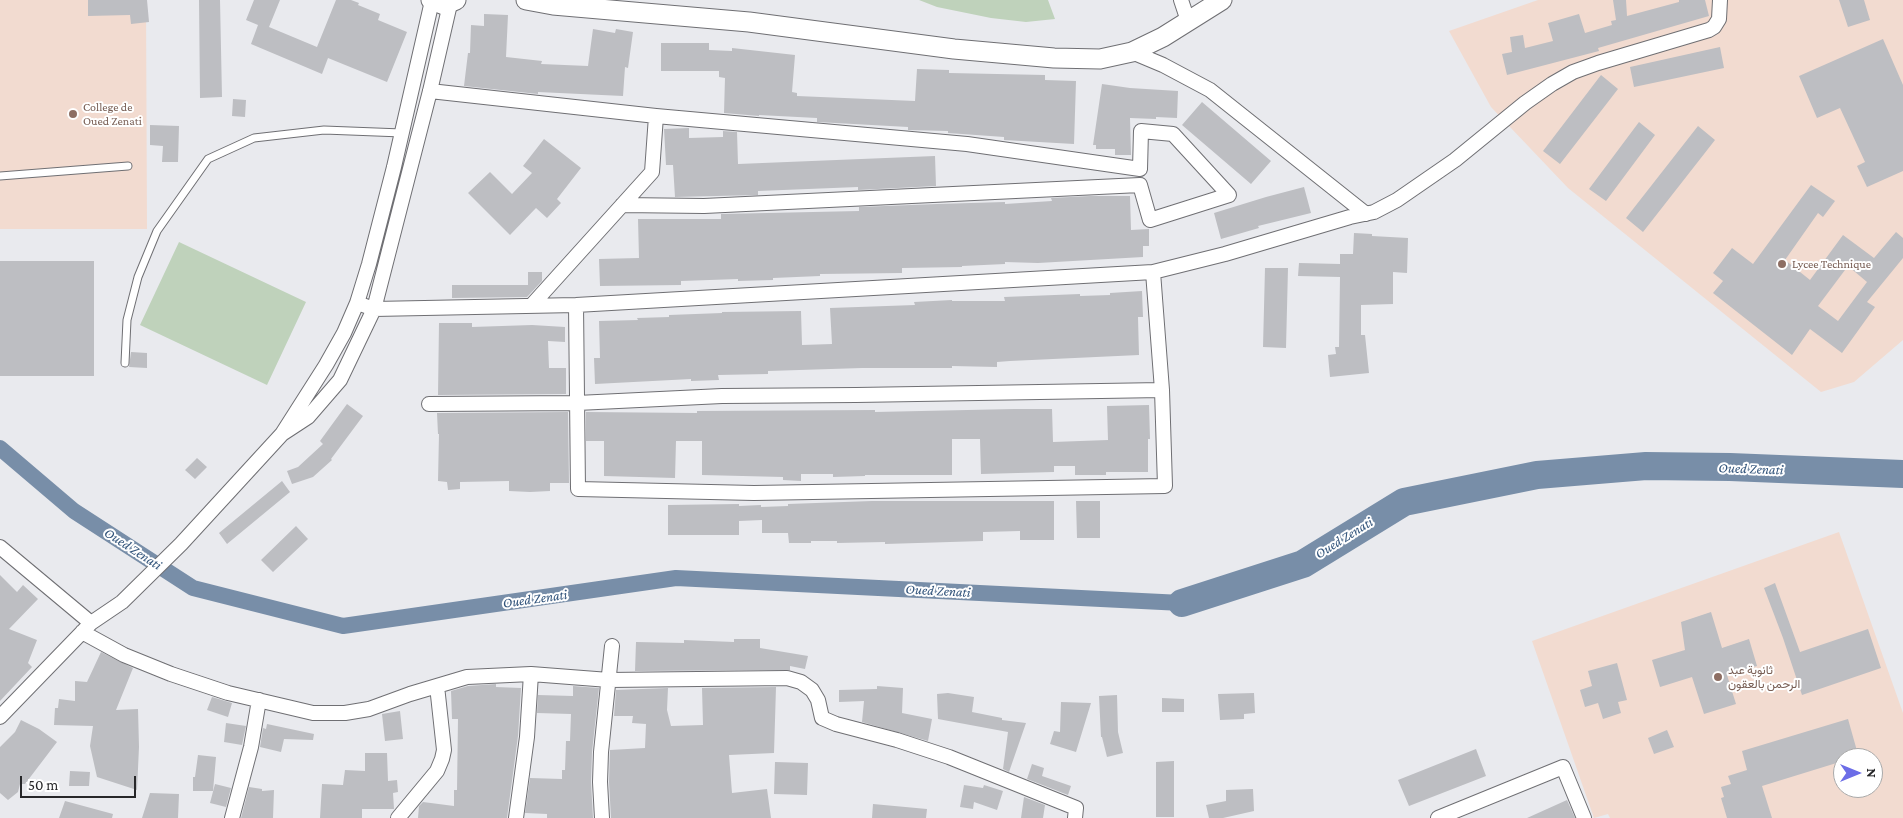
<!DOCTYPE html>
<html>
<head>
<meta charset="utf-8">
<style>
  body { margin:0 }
  #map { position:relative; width:1903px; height:818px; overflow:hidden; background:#e9eaee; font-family:"Crimson Pro",serif }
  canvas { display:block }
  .north { position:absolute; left:1833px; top:748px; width:50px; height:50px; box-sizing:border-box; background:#fff; border:1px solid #a9a9a9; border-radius:50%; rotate:90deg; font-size:14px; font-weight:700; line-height:20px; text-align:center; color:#272729 }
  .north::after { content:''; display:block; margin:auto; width:18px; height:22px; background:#6c6de7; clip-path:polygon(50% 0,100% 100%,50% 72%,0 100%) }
  .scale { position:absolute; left:20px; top:776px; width:116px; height:22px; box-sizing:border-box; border:2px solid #272729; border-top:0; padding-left:6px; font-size:15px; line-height:18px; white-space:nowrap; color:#272729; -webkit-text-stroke:4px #fff; paint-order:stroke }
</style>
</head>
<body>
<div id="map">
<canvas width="1903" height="818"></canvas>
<div class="north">N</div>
<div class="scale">50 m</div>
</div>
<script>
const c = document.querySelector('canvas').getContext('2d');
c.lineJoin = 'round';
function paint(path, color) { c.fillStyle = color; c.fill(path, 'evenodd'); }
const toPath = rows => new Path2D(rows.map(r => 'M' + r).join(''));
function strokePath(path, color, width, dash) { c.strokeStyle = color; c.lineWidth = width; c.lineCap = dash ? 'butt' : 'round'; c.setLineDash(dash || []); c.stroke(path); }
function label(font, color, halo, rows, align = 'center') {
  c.font = font + ' "Crimson Pro",Vazirmatn,serif'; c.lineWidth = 4; c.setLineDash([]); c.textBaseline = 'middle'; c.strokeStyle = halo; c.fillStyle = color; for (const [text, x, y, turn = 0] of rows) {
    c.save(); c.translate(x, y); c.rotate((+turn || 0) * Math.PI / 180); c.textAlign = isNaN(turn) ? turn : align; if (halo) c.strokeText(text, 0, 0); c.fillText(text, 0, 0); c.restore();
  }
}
const education = toPath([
  [0,0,146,0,147,229,0,229],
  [1538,0,1903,0,1903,340,1854,382,1821,392,1568,188,1491,107,1449,31],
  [1839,532,1903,713,1903,818,1610,818,1608,814,1594,818,1532,641],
  [1843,758,1873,758,1873,788,1843,788]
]);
const green = toPath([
  [919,0,1048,0,1055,19,1026,22,991,18,937,7],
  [179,242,306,302,267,385,140,325]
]);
const canal = toPath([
  [0,448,74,511,193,588,343,626,676,578,1182,603]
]);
const river = toPath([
  [1182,603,1303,564,1404,502,1537,475,1646,466,1730,467,1903,474]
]);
const building = toPath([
  [88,0,147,0,149,22,131,24,130,15,88,16],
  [199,0,220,0,222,97,200,98],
  [254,0,280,0,269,27,317,47,336,0,351,0,359,3,358,5,380,14,378,20,407,32,387,82,328,58,322,74,251,44,258,25,246,20],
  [1613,0,1626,0,1627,16,1679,2,1679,0,1705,0,1709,16,1598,48,1599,51,1507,75,1502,54,1512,52,1510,37,1523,35,1525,48,1553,41,1548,23,1579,14,1585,33,1612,25,1611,21,1616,20],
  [1839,0,1864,0,1870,20,1848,27],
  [484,14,508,15,506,57,542,61,541,64,588,66,593,29,615,33,616,29,633,32,628,68,625,67,623,96,538,92,538,94,464,86,468,53,470,53,471,25,484,26],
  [1883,39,1903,85,1903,171,1867,187,1857,166,1865,162,1840,108,1817,118,1799,76],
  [661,43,709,43,709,50,732,51,732,48,795,55,792,92,797,93,797,96,915,101,917,69,949,70,949,73,1045,75,1045,80,1076,81,1074,144,1004,140,1004,137,948,133,948,131,908,130,908,127,817,122,817,118,759,115,759,116,724,113,725,78,719,77,719,71,661,71],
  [1720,47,1724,68,1634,87,1630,67],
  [1601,75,1618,89,1560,164,1543,151],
  [1102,84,1130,88,1178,91,1177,118,1156,117,1156,119,1130,118,1131,155,1115,155,1115,149,1096,149,1096,145,1093,145],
  [233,99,246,100,245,117,232,116],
  [1202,102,1271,161,1251,184,1182,125],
  [1639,122,1655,135,1606,201,1589,189],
  [150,125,179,126,178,162,162,162,163,146,150,145],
  [1698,126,1715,140,1643,232,1626,218],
  [689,128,689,138,723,137,723,131,737,132,738,164,935,156,936,186,858,190,858,187,758,191,758,195,675,197,673,165,666,165,664,129],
  [544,139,581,168,557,199,561,203,547,218,536,208,510,235,468,193,490,172,512,194,532,173,523,166],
  [1811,185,1835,201,1823,217,1818,213,1785,260,1810,280,1843,235,1874,258,1896,232,1903,238,1903,258,1867,302,1875,307,1842,353,1810,329,1792,355,1713,293,1723,281,1713,273,1732,248,1753,264],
  [1848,266,1867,282,1838,321,1818,306],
  [1304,187,1311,213,1258,226,1259,228,1221,239,1214,213,1266,197],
  [1090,196,1130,196,1131,230,1149,229,1149,246,1143,246,1143,257,1038,263,1005,262,1005,264,962,266,962,267,902,268,902,273,820,274,820,276,773,278,773,280,738,281,738,279,681,281,681,285,600,286,599,259,639,258,638,219,721,219,721,214,859,211,859,207,937,204,1005,202,1005,204,1052,201,1051,198],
  [1354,233,1372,234,1372,236,1408,238,1407,273,1393,272,1393,304,1361,305,1361,335,1365,335,1369,373,1330,377,1328,355,1336,354,1335,347,1339,347,1340,277,1298,276,1299,263,1340,264,1340,254,1353,254],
  [0,261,94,261,94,376,0,376],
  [1265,268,1288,268,1286,348,1263,347],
  [528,272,542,272,542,281,527,297,452,298,452,285,528,285],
  [1142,291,1143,317,1138,317,1139,355,1010,361,997,362,997,367,952,366,952,368,862,368,768,371,768,374,718,375,719,380,691,381,691,379,595,384,594,358,600,358,599,321,638,320,637,318,669,317,669,315,722,313,722,312,801,311,802,345,832,344,830,308,915,305,914,302,952,300,952,301,1005,301,1004,297,1080,294,1080,296,1110,295,1110,293],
  [439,323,472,323,472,327,532,325,565,327,565,342,548,341,549,368,566,368,566,394,438,395],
  [131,352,147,353,147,368,129,367],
  [347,404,363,416,331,459,332,460,313,477,292,484,287,471,298,467,323,444,320,441],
  [1149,405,1150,439,1148,439,1148,472,1106,472,1106,475,1075,475,1075,466,1054,466,1054,472,981,474,980,439,952,439,952,475,865,475,865,476,833,477,833,474,801,474,801,481,783,480,783,477,702,475,702,441,676,441,675,478,604,476,604,441,586,441,586,412,697,413,697,411,875,410,875,412,1014,409,1052,409,1053,442,1108,440,1107,406],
  [568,412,569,483,550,483,550,491,530,492,509,491,509,481,460,482,460,489,448,490,447,482,438,481,439,434,438,434,437,413],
  [197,458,207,467,195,479,185,470],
  [282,481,290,492,227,544,219,533],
  [872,501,1054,501,1054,540,1020,540,1020,531,983,532,983,541,885,544,885,542,837,543,837,541,811,541,811,543,789,543,788,533,762,533,762,520,739,521,739,535,668,535,668,505,739,504,739,506,761,505,761,507,788,506,788,504],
  [1076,501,1100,501,1100,538,1077,538],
  [296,526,308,539,273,572,261,560],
  [0,575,17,592,23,585,38,599,9,629,37,640,28,663,32,667,0,701],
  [1775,583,1800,652,1868,629,1881,668,1802,695,1783,638,1764,588],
  [1711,612,1722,648,1749,639,1757,666,1727,675,1736,704,1704,714,1692,677,1660,687,1652,660,1685,650,1681,622],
  [734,639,760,639,760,648,808,656,805,669,790,666,790,670,635,671,636,642,684,643,684,640,734,642],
  [101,652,133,668,116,710,138,709,139,747,137,790,97,777,90,746,93,726,54,725,55,708,58,708,59,699,75,701,75,681,87,682],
  [1617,663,1627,700,1618,702,1621,713,1603,719,1598,703,1585,707,1580,690,1592,686,1588,671],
  [496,684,496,687,521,688,518,736,507,818,418,818,419,806,423,802,454,806,454,790,457,790,458,719,452,719,451,691,468,686],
  [573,686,599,688,592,752,591,782,593,818,547,818,547,814,525,813,530,778,562,779,562,770,565,770,566,741,570,741,571,714,537,713,538,695,573,696],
  [877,686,903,688,902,713,932,719,928,741,862,722,864,701,839,702,839,690,877,689],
  [776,687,774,753,729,755,732,793,767,789,771,818,611,818,609,782,610,750,645,748,646,724,632,723,633,716,614,716,616,690,668,688,667,710,671,726,703,725,702,688],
  [948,693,974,697,972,712,1002,718,1002,720,1026,723,1009,772,1003,769,1008,732,938,719,937,694],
  [1254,693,1255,713,1244,714,1244,719,1220,720,1218,694],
  [1117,695,1118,732,1123,753,1107,757,1102,737,1101,737,1099,696],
  [212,697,232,703,228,717,207,710],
  [1162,698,1184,699,1184,712,1162,712],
  [1061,702,1091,703,1076,752,1050,744,1054,731,1060,732],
  [400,711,403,739,385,741,382,714],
  [1848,719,1859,758,1843,758,1843,761,1762,786,1772,818,1727,818,1721,798,1724,797,1721,787,1731,784,1728,776,1747,770,1742,751],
  [21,720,39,729,57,742,25,784,20,784,18,792,8,800,0,793,0,747,15,732],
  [226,723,246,726,242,745,224,742],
  [267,724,314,734,313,740,284,739,281,752,260,747,263,728,266,729],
  [1667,730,1674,747,1654,754,1648,738],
  [1476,749,1486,776,1409,806,1398,780],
  [365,753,387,753,388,781,397,780,398,792,393,793,394,809,362,809,362,818,320,818,322,784,343,785,345,770,365,771],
  [198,755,216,757,213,791,193,791,193,777,195,777],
  [1174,761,1174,817,1156,817,1156,762],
  [775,762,808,763,807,795,774,794],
  [1032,764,1044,768,1042,776,1071,786,1068,795,1027,779],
  [70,771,90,772,89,786,69,786],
  [215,784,231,788,226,807,210,803],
  [964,785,983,788,984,785,1003,791,997,810,974,802,973,809,960,807],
  [249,787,262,789,262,791,274,790,273,818,241,818],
  [1253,789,1254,811,1223,818,1209,818,1206,805,1226,801,1226,790],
  [150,793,179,794,178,818,142,818],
  [1024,797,1045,805,1043,818,1021,818],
  [1567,800,1575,818,1527,818],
  [65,801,113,814,112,818,59,818],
  [873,804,927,809,926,818,872,818]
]);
const service = toPath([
  [0,176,128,166],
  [125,363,127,320,138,277,157,231,208,159,254,138,324,130,402,133]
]);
const minor = toPath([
  [1181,0,1188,21],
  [432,1,394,167,369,264,357,303,344,333,326,365,282,434,308,417,340,380,374,309,430,91,450,4],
  [1132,52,1163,65,1210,90,1366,214],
  [430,91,656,116,967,144,1140,169,1141,131,1173,134,1229,195,1150,220,1140,185,704,206,622,205],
  [357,303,374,309,576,305,1153,272,1225,254,1350,217,1374,212,1397,200,1455,160,1525,103,1552,84,1573,72,1598,63,1709,30,1714,27,1719,19,1720,0],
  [576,305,578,489,754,493,1165,486,1162,390,1153,272],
  [531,306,652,172,656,116],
  [429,404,577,403,722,396,856,395,1162,390],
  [0,547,91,623],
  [82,632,124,655,171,674,228,693,313,713,345,713,369,709,410,694,467,677,531,674,609,680,787,678,801,682,812,690,818,700,822,718,836,724,897,740,949,757,1076,808,1075,818],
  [0,717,91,623,122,602,181,544,282,434],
  [232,818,251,747,259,700],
  [398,818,437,771,442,759,444,750,437,686],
  [516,818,527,737,531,674],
  [602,818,600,782,601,752,612,646],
  [1438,818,1563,767,1584,818]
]);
const secondary = toPath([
  [431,0,444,5,456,0],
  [526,0,553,5,749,22,954,49,1054,58,1100,59,1132,52,1163,37,1222,0]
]);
const markers = [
  [73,114,5,"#8d6e63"],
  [1782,264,5,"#8d6e63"],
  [1718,677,5,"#8d6e63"]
];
const educationNames = [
  ["College de",83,107],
  ["Oued Zenati",83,121],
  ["Lycee Technique",1792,264],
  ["ثانوية عبد",1728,670],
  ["الرحمن بالعقون",1728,684]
];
const waterNames = [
  ["Oued Zenati",1751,469,2],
  ["Oued Zenati",1344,538,-32],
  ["Oued Zenati",133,549,33],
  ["Oued Zenati",938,591,3],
  ["Oued Zenati",535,599,-8]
];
paint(education, '#f2dbd0');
paint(green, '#bfd2bb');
strokePath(canal, '#788ea8', 16);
strokePath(river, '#788ea8', 28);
paint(building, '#bdbec2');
strokePath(service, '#6f6f73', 9);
strokePath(minor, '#6f6f73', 16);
strokePath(secondary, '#6f6f73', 21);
strokePath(service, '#fff', 7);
strokePath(minor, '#fff', 14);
strokePath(secondary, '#fff', 19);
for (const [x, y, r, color] of markers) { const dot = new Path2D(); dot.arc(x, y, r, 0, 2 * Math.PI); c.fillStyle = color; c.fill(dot); strokePath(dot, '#fff', 2); }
label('12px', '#785e54', '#fff', educationNames, 'left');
label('italic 14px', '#32547b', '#fff', waterNames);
</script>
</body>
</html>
